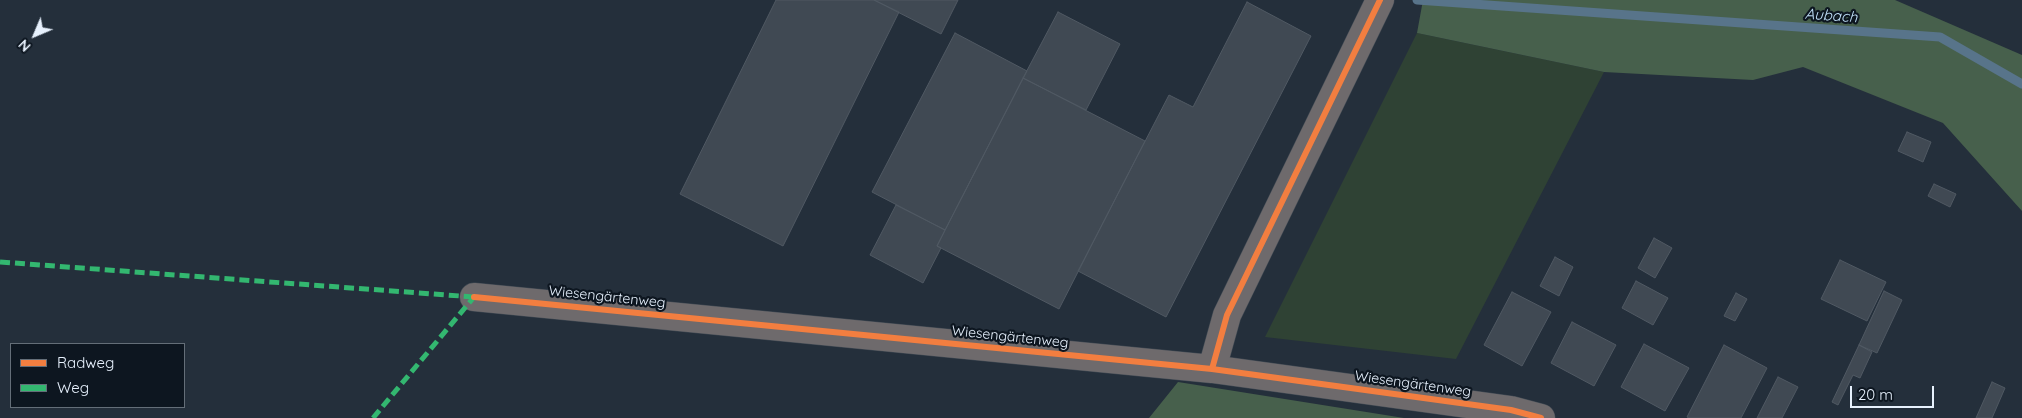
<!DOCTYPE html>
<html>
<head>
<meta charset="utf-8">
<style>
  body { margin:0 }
  #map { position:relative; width:2022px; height:418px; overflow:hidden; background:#242f3b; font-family:Quicksand,sans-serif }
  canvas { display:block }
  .legend { position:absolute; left:10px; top:343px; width:175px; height:65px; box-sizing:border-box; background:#0d1620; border:1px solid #646e78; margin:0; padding:6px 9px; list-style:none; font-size:15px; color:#e7f1fd }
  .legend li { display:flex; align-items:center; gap:10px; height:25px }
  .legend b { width:25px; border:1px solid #646e78 }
  .north { position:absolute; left:10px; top:10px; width:50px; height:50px; -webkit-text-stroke:4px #0d1620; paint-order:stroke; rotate:225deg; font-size:14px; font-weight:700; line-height:20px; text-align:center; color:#e7f1fd }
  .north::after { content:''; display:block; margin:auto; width:18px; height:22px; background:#e7f1fd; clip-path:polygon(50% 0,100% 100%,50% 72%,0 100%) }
  .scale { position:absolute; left:1850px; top:386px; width:84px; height:22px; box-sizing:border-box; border:2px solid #e7f1fd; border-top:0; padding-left:6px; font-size:15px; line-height:18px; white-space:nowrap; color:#e7f1fd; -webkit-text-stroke:4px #0d1620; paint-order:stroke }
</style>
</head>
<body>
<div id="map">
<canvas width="2022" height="418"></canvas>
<ul class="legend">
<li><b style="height:6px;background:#f27e40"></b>Radweg</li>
<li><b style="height:6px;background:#33b770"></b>Weg</li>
</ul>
<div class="north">N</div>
<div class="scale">20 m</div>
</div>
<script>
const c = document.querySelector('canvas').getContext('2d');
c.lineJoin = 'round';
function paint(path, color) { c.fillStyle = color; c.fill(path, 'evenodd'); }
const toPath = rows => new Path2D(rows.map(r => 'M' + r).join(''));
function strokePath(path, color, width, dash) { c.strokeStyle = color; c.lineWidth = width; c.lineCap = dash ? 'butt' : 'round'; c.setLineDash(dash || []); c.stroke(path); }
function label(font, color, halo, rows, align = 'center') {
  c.font = font + ' Quicksand,sans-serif'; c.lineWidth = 4.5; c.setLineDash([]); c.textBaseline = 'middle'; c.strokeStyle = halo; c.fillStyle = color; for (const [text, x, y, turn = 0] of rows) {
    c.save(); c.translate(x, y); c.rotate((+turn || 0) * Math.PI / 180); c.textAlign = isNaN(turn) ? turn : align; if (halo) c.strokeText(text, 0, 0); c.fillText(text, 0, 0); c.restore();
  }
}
const green = toPath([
  [1417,33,1604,72,1456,359,1265,337]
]);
const forest = toPath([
  [1423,0,1895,0,2022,55,2022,211,1943,123,1803,67,1753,80,1604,72,1417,33],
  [1178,382,1404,418,1149,418]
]);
const stream = toPath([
  [1417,0,1940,37,2022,84]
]);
const building = toPath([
  [776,0,874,0,899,12,783,246,680,194,776,0],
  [874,0,958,0,941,34,874,0],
  [1247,2,1311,36,1166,317,1078,271,1169,95,1193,107,1247,2],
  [1058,12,1120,44,1086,110,1023,78,1058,12],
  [955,33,1027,71,945,230,872,192,955,33],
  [1023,78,1145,141,1059,309,937,246,1023,78],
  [1907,132,1931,142,1923,162,1898,151,1907,132],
  [1934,184,1956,194,1950,207,1928,196,1934,184],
  [896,205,945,230,937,246,941,248,923,283,870,255,896,205],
  [1654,238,1672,248,1655,278,1638,268,1654,238],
  [1555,257,1573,267,1559,296,1540,286,1555,257],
  [1840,260,1886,282,1867,321,1821,299,1840,260],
  [1636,281,1668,298,1653,325,1622,308,1636,281],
  [1884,291,1902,300,1877,353,1859,345,1884,291],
  [1512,292,1551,312,1522,366,1484,345,1512,292],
  [1736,293,1747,299,1735,321,1724,316,1736,293],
  [1572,322,1616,345,1594,386,1551,363,1572,322],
  [1644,344,1689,368,1665,411,1621,387,1644,344],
  [1724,345,1767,368,1741,418,1689,418,1687,417,1724,345],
  [1859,345,1872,352,1860,378,1853,375,1838,405,1832,402,1859,345],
  [1778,377,1798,387,1782,418,1757,418,1778,377],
  [1992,382,2005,388,1992,418,1976,418,1992,382]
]);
const minor = toPath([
  [474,297,1212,369,1511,410,1541,418],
  [1212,369,1227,315,1380,0]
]);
const quiet = toPath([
  [0,262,474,297],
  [373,418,474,297]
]);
const cycleway = toPath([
  [474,297,1212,369,1511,410,1541,418],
  [1212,369,1227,315,1380,0]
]);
const streetNames = [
  ["Wiesengärtenweg",607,297,6],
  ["Wiesengärtenweg",1010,337,6],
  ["Wiesengärtenweg",1413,384,8]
];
const waterNames = [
  ["Aubach",1831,16,4]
];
paint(green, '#2f4234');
paint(forest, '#47604c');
strokePath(stream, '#58748a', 9);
paint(building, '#404953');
strokePath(building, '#505963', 1);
strokePath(minor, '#414a54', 29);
strokePath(minor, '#6e6a6c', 28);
strokePath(quiet, '#33b770', 5, [10, 5]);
strokePath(cycleway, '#f27e40', 6);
label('14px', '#e7f1fd', '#0d1620', streetNames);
label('italic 15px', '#c2e2fb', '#0d1620', waterNames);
</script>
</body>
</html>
